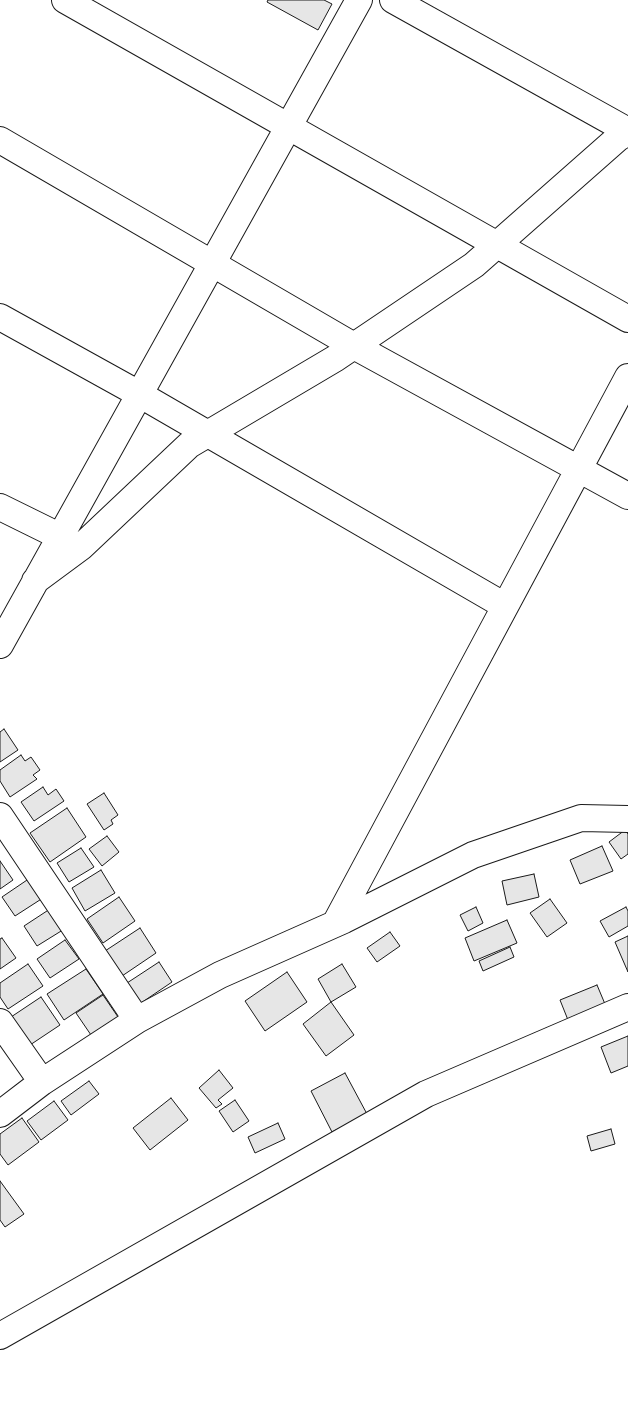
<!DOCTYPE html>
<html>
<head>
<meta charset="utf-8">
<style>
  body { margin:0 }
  canvas { display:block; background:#fff }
</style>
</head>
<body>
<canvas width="628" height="1421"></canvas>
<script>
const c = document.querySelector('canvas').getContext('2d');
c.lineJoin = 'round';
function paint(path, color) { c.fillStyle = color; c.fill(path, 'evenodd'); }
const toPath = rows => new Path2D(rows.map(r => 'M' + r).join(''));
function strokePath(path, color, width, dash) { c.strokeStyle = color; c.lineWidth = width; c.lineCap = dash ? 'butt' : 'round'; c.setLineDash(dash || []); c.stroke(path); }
const building = toPath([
  [268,0,324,0,332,4,318,30,267,2,268,0],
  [4,729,18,750,0,762,0,732,4,729],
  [21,755,25,761,31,757,40,770,33,775,37,779,10,797,0,781,0,770,21,755],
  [43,787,48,795,56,789,64,801,34,821,21,802,43,787],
  [104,793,118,815,111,820,113,824,104,830,87,804,104,793],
  [67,808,86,837,50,862,30,833,67,808],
  [625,830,628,834,628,854,621,859,609,842,625,830],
  [107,836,119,852,102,866,89,849,107,836],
  [602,846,613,871,580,884,570,860,602,846],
  [81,848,94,867,69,882,57,863,81,848],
  [0,861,13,880,0,889,0,861],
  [101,870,115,893,85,911,72,888,101,870],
  [534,874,539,897,507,905,502,881,534,874],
  [33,876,46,896,15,916,2,897,33,876],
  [119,897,135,921,103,943,87,919,119,897],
  [550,899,567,923,547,937,530,913,550,899],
  [53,907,66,928,37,946,24,926,53,907],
  [476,907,483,923,468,931,460,915,476,907],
  [626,907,628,911,628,926,609,937,600,921,626,907],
  [507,920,517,943,474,961,465,938,507,920],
  [140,928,156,953,122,976,105,951,140,928],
  [390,932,400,946,377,962,367,948,390,932],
  [628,936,628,972,615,942,628,936],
  [2,938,16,958,0,969,0,939,2,938],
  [65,940,79,959,50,978,37,959,65,940],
  [510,947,514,957,483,971,479,961,510,947],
  [159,962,172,982,141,1003,127,983,159,962],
  [28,964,43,986,8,1009,0,997,0,983,28,964],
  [342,964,356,987,331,1002,318,979,342,964],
  [86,969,103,994,64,1020,47,994,86,969],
  [287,972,307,1002,265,1031,245,1001,287,972],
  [597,985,605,1004,568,1020,560,1000,597,985],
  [103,995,118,1017,91,1035,76,1013,103,995],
  [41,997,60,1025,30,1045,11,1017,41,997],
  [331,1002,354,1035,326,1056,303,1024,331,1002],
  [628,1036,628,1066,611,1073,601,1047,628,1036],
  [219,1070,233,1088,218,1100,222,1104,216,1108,199,1088,219,1070],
  [345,1073,367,1114,332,1132,311,1091,345,1073],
  [89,1081,99,1094,71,1115,61,1101,89,1081],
  [171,1098,188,1120,150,1150,133,1128,171,1098],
  [235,1100,249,1121,233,1132,219,1111,235,1100],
  [54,1101,68,1120,41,1140,27,1121,54,1101],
  [22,1118,39,1142,8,1165,0,1154,0,1134,22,1118],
  [278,1123,285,1139,255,1153,248,1137,278,1123],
  [611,1129,615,1144,591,1151,587,1136,611,1129],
  [0,1181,24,1214,5,1227,0,1220,0,1181]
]);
const minor = toPath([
  [65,0,628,319],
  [393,0,628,131],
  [0,140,354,346,628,496],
  [0,317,139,394,505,606],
  [0,507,61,537],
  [35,581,81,547,189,445,336,358,474,265,618,138,628,132],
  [0,645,359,0],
  [0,816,137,1020],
  [335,924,628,377],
  [0,1022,42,1082],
  [0,1114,42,1082,137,1020,220,975,344,920,473,855,581,818,628,819],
  [0,1336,426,1094,628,1007]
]);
paint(building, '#e6e6e6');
strokePath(building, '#1a1a1a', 1);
strokePath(minor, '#1a1a1a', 28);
strokePath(minor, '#fff', 26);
</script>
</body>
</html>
